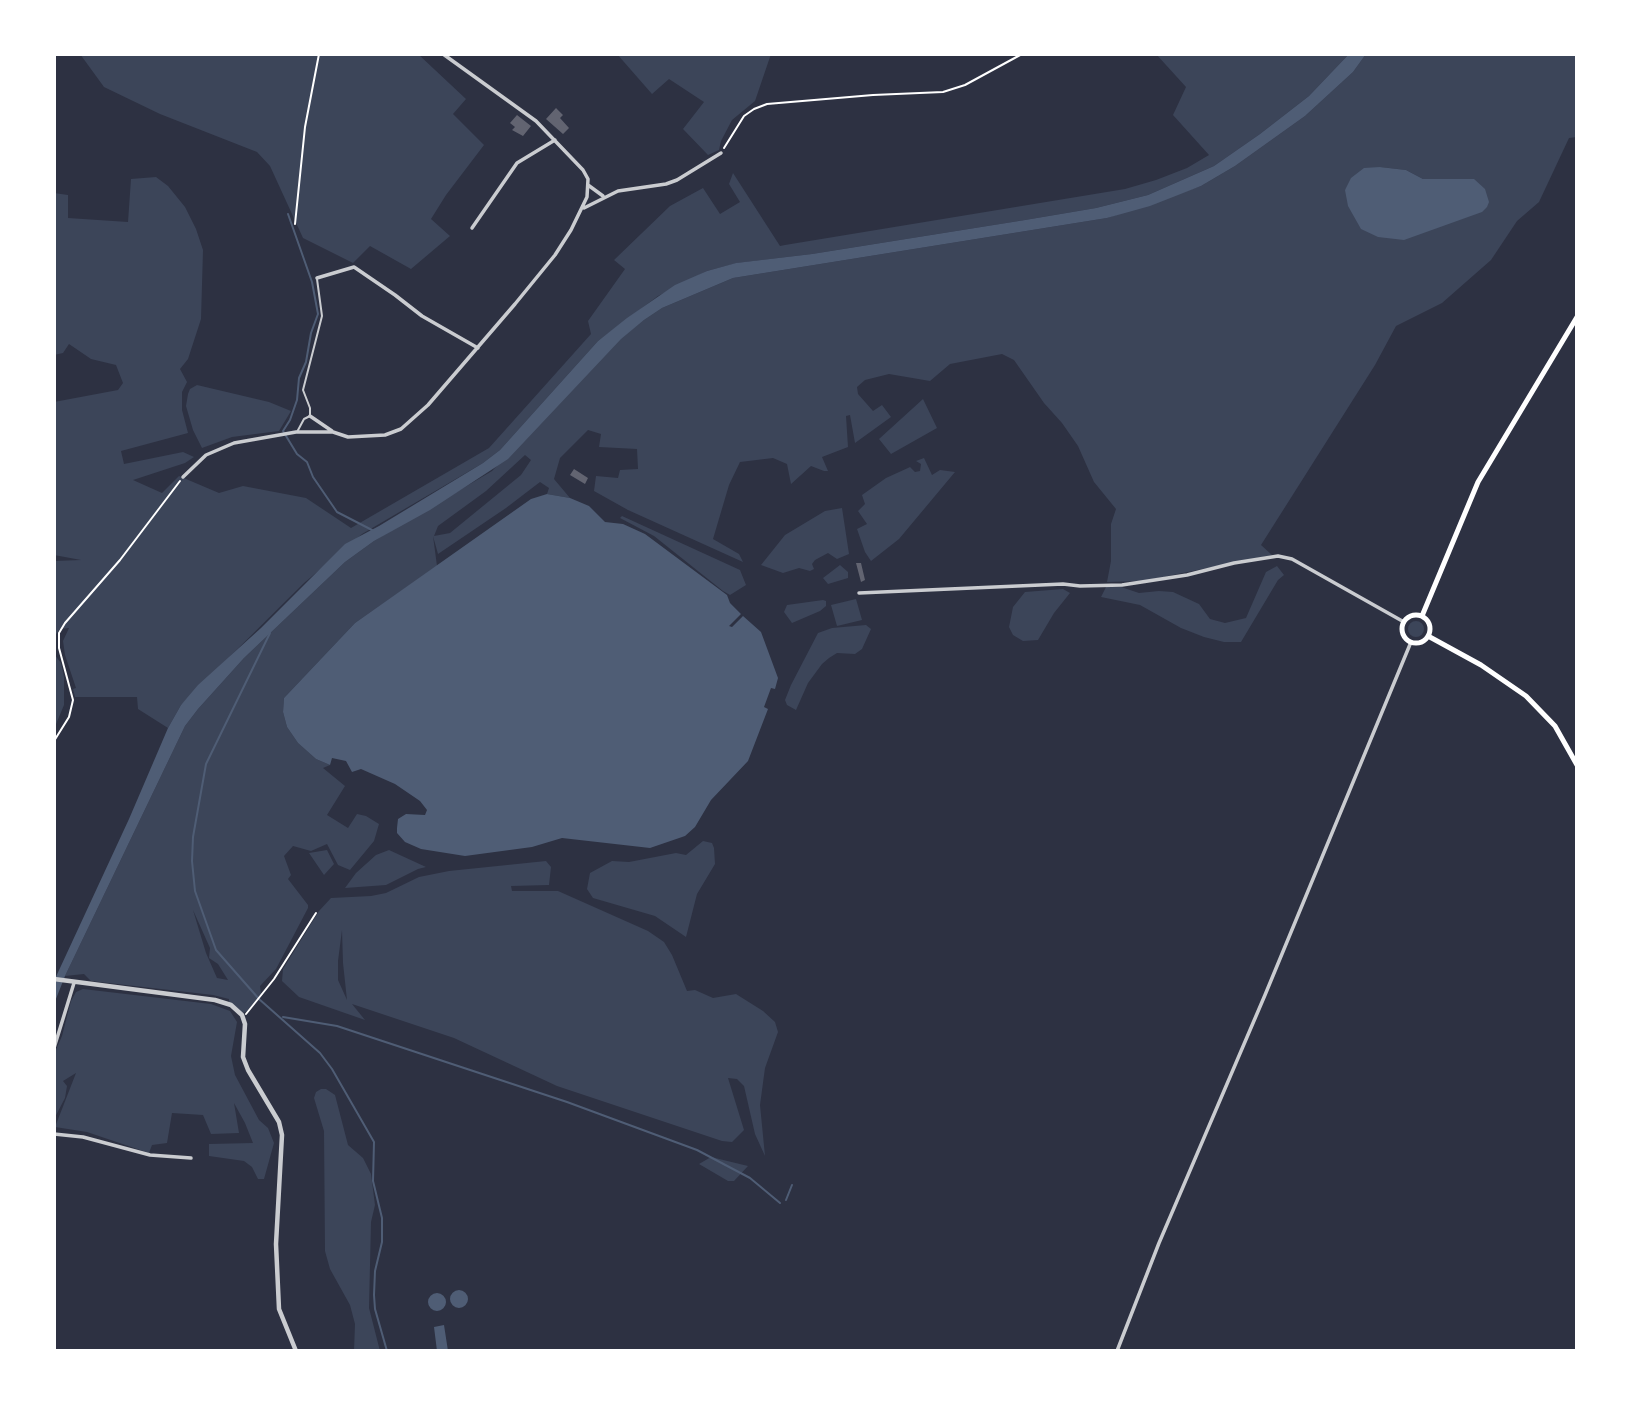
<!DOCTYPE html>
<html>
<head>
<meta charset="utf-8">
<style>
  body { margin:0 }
  #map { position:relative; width:1631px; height:1405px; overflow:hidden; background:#2d3142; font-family:"Golos Text",sans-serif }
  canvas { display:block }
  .frame { position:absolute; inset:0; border:56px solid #fff; pointer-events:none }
</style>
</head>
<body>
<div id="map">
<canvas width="1631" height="1405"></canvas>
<div class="frame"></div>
</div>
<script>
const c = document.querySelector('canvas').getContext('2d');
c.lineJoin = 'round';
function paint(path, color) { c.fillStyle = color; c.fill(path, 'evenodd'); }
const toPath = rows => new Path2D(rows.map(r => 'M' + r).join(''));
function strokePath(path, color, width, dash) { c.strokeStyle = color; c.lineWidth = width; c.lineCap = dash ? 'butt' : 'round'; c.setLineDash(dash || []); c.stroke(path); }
const green = toPath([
  [80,54,418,54,466,99,453,114,484,145,446,195,431,219,450,236,411,269,370,246,353,263,303,238,270,166,257,152,160,114,104,87],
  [617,54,771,54,755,101,732,120,721,141,719,150,708,155,683,129,704,102,669,79,652,94],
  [1156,54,1349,54,1309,96,1260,134,1214,166,1148,195,1096,208,1025,220,812,254,737,263,707,271,658,296,598,341,500,450,483,463,362,534,304,583,181,705,168,728,138,709,137,697,75,697,73,689,76,688,65,655,63,641,69,628,60,629,54,637,54,561,81,560,54,555,54,402,118,390,123,383,116,365,91,359,69,344,63,353,54,355,54,193,68,195,68,218,128,222,131,179,156,177,168,186,185,207,196,229,203,250,201,319,188,359,180,369,187,382,182,392,182,410,188,433,121,451,124,464,183,452,194,457,185,463,133,480,162,493,179,476,219,493,243,486,306,498,351,528,489,448,591,334,588,321,625,269,614,260,670,206,703,188,720,214,740,202,729,184,733,173,780,246,785,245,1125,189,1156,180,1187,168,1209,155,1173,115,1186,87],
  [1366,54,1577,54,1577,137,1569,138,1539,202,1517,221,1491,260,1442,303,1396,326,1375,365,1261,545,1272,555,1143,581,1107,582,1111,561,1111,524,1116,509,1094,482,1078,446,1062,423,1044,403,1014,360,1002,354,950,364,930,381,889,374,865,380,857,387,858,394,873,411,882,405,891,417,855,443,850,415,846,416,848,447,822,457,828,471,824,471,811,466,791,484,787,464,773,458,740,462,729,485,713,539,739,554,743,562,628,510,594,491,596,476,618,478,620,470,638,469,637,449,599,447,601,434,588,430,560,458,554,479,570,498,547,494,549,488,540,482,506,508,438,554,433,536,437,566,355,623,284,698,283,712,287,727,298,743,316,759,330,765,323,768,345,786,327,815,348,828,357,814,366,816,379,824,374,841,350,870,338,865,327,844,311,851,293,846,284,856,291,875,288,879,308,905,308,908,276,969,260,986,261,994,247,1011,243,1013,229,1002,229,999,213,995,91,981,84,974,65,976,185,726,198,709,244,658,345,562,374,541,492,471,621,338,644,320,662,308,733,278,1107,218,1201,186,1235,166,1305,116,1353,72],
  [1380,167,1406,170,1423,179,1467,179,1345,190],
  [525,455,531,460,521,475,450,533,434,536,438,526,486,491],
  [193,910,210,948,209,958,218,964,228,980,217,978,206,953],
  [197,385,269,402,291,411,279,431,232,437,202,448,193,430,186,406,188,394,190,389],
  [923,399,937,428,891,454,879,439],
  [924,458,932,475,940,470,955,472,899,539,871,561,865,552,857,529,867,524,858,511,865,504,862,495,886,478,908,468,910,467,915,472,920,471,921,464,916,461],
  [842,508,849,554,837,559,828,553,815,560,812,564,814,569,810,571,799,568,783,573,761,565,785,535,825,511],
  [622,516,740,570,746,585,730,595,723,591,654,536,620,518],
  [840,565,848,572,848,578,828,584,823,578],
  [1277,566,1284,575,1278,580,1241,642,1224,642,1204,637,1181,628,1140,605,1101,597,1106,587,1121,587,1139,593,1159,591,1173,592,1199,604,1210,619,1225,623,1246,618,1266,572],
  [1063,589,1070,593,1054,613,1038,640,1023,641,1013,635,1009,627,1013,607,1025,592],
  [856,599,862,620,837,626,831,605],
  [823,600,826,601,826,606,820,611,792,623,784,612,787,605],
  '1408 629a8 8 0 1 1 16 0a8 8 0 1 1-16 0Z',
  [866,625,871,629,862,649,855,654,837,653,829,658,822,664,808,683,796,710,787,705,785,700,791,685,818,633,832,628],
  [54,654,61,663,64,677,64,705,54,729],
  [703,841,712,843,714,848,715,864,697,894,686,937,655,916,593,898,587,889,590,873,612,861,629,862,676,853,686,855],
  [327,850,334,864,324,875,309,853],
  [389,850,426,867,418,869,386,885,345,888,356,873,376,855],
  [546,861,551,867,549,885,511,886,512,891,558,891,648,931,664,942,672,955,687,991,695,990,713,998,736,994,763,1011,775,1022,778,1032,765,1068,760,1105,765,1156,755,1134,744,1086,737,1079,728,1078,744,1130,732,1142,722,1141,557,1086,454,1038,352,1004,365,1020,299,997,282,981,283,969,319,911,331,898,371,896,386,893,419,877,449,871],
  [342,930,343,963,347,1000,338,980,338,961],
  [83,989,211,1004,230,1011,237,1022,231,1056,235,1075,259,1120,268,1128,274,1143,264,1179,258,1179,252,1167,244,1161,209,1156,209,1144,253,1143,245,1123,234,1103,239,1133,211,1134,203,1115,172,1113,167,1143,152,1145,149,1153,87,1132,55,1127,76,1073,63,1081,67,1086,65,1098,54,1119,54,1054,62,1036,71,1001,76,992],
  [321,1089,326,1089,335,1095,348,1145,363,1158,371,1174,375,1205,371,1222,369,1308,380,1351,354,1351,355,1324,350,1305,330,1269,325,1251,324,1131,314,1098,316,1092],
  [711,1157,748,1166,734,1181,728,1181,699,1164]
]);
const water = toPath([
  [1349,54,1366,54,1353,72,1305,116,1235,166,1201,186,1150,206,1107,218,733,278,662,308,644,320,621,339,508,459,430,510,374,541,345,562,244,658,198,709,185,726,65,976,54,1004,54,981,129,819,168,728,181,705,198,685,261,628,345,544,379,526,483,463,500,450,598,341,627,318,675,285,707,271,736,263,812,254,1025,220,1096,208,1148,195,1214,166,1260,134,1309,96],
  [1380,167,1406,170,1423,179,1474,179,1485,189,1489,202,1487,207,1482,212,1404,240,1378,237,1361,229,1348,206,1345,190,1351,178,1364,168],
  [547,494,570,498,589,506,605,522,623,524,645,534,727,595,730,603,741,614,729,626,732,627,743,616,761,632,778,678,775,689,771,688,764,707,768,709,748,761,711,800,695,827,685,836,650,848,562,838,532,847,465,856,421,849,405,842,397,833,397,828,398,819,406,814,425,815,427,810,420,801,395,784,361,769,352,772,346,761,332,758,330,765,316,759,298,743,287,727,283,712,284,698,355,623,531,499],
  '450 1299a9 9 0 1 1 18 0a9 9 0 1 1-18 0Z',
  '428 1302a9 9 0 1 1 18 0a9 9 0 1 1-18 0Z',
  [444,1325,448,1351,437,1351,434,1327]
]);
const stream = toPath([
  [288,214,312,282,318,314,311,333,306,362,299,378,297,400,290,420,283,431,297,454,307,462,313,477,337,512,372,530],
  [270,633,206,764,193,837,192,861,195,891,216,950,259,999,320,1053,332,1069,374,1142,373,1181,382,1218,382,1242,375,1271,374,1295,375,1309,387,1351],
  [283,1017,337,1026,567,1102,697,1150,750,1178,780,1203],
  [786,1200,792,1185]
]);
const building = toPath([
  [556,108,563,115,560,118,569,128,563,134,546,119],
  [517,115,531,126,523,136,512,130,515,127,510,123],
  [574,469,588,478,585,484,570,475],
  [856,563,861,563,865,580,861,582]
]);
const path = toPath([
  [724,148,744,116,754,109,767,104,873,95,943,92,965,85,1022,54],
  [295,224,305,127,319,54],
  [54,741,69,717,73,700,59,648,59,633,65,623,120,560,180,481],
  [246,1014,274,979,316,913]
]);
const service = toPath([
  [297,432,304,419,310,416,310,408,303,390,322,316,317,279]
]);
const minor = toPath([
  [588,185,603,196],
  [584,208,618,191,666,184,677,180,721,153],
  [472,228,517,163,555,140],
  [317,278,354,267,395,295,422,316,478,348],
  [310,416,332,431],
  [183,477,206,455,234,443,296,432,333,432,348,437,385,435,401,429,428,405,515,304,555,255,571,230,587,197,588,179,583,170,536,121,443,54],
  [859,593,1063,584,1080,586,1122,585,1187,575,1234,563,1278,556,1292,559,1404,622],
  [54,1048,74,983],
  [54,1134,83,1137,150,1155,191,1158],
  [1117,1351,1159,1243,1265,995,1411,642]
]);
const tertiary = toPath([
  [54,979,215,1000,231,1005,242,1015,245,1024,243,1057,248,1070,279,1122,282,1135,276,1244,279,1309,296,1351]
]);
const secondary = toPath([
  '1402 629a14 14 0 1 1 28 0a14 14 0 1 1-28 0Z',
  [1422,616,1478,482,1577,317],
  [1428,636,1481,665,1526,696,1555,726,1577,765]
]);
paint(green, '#3c4559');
paint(water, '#4f5d75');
strokePath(stream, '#4f5d75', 2);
paint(building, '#626471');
strokePath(path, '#fff', 2);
strokePath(service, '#caccd0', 2);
strokePath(minor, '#caccd0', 3.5);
strokePath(tertiary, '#caccd0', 4.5);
strokePath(secondary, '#fff', 5);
</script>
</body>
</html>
